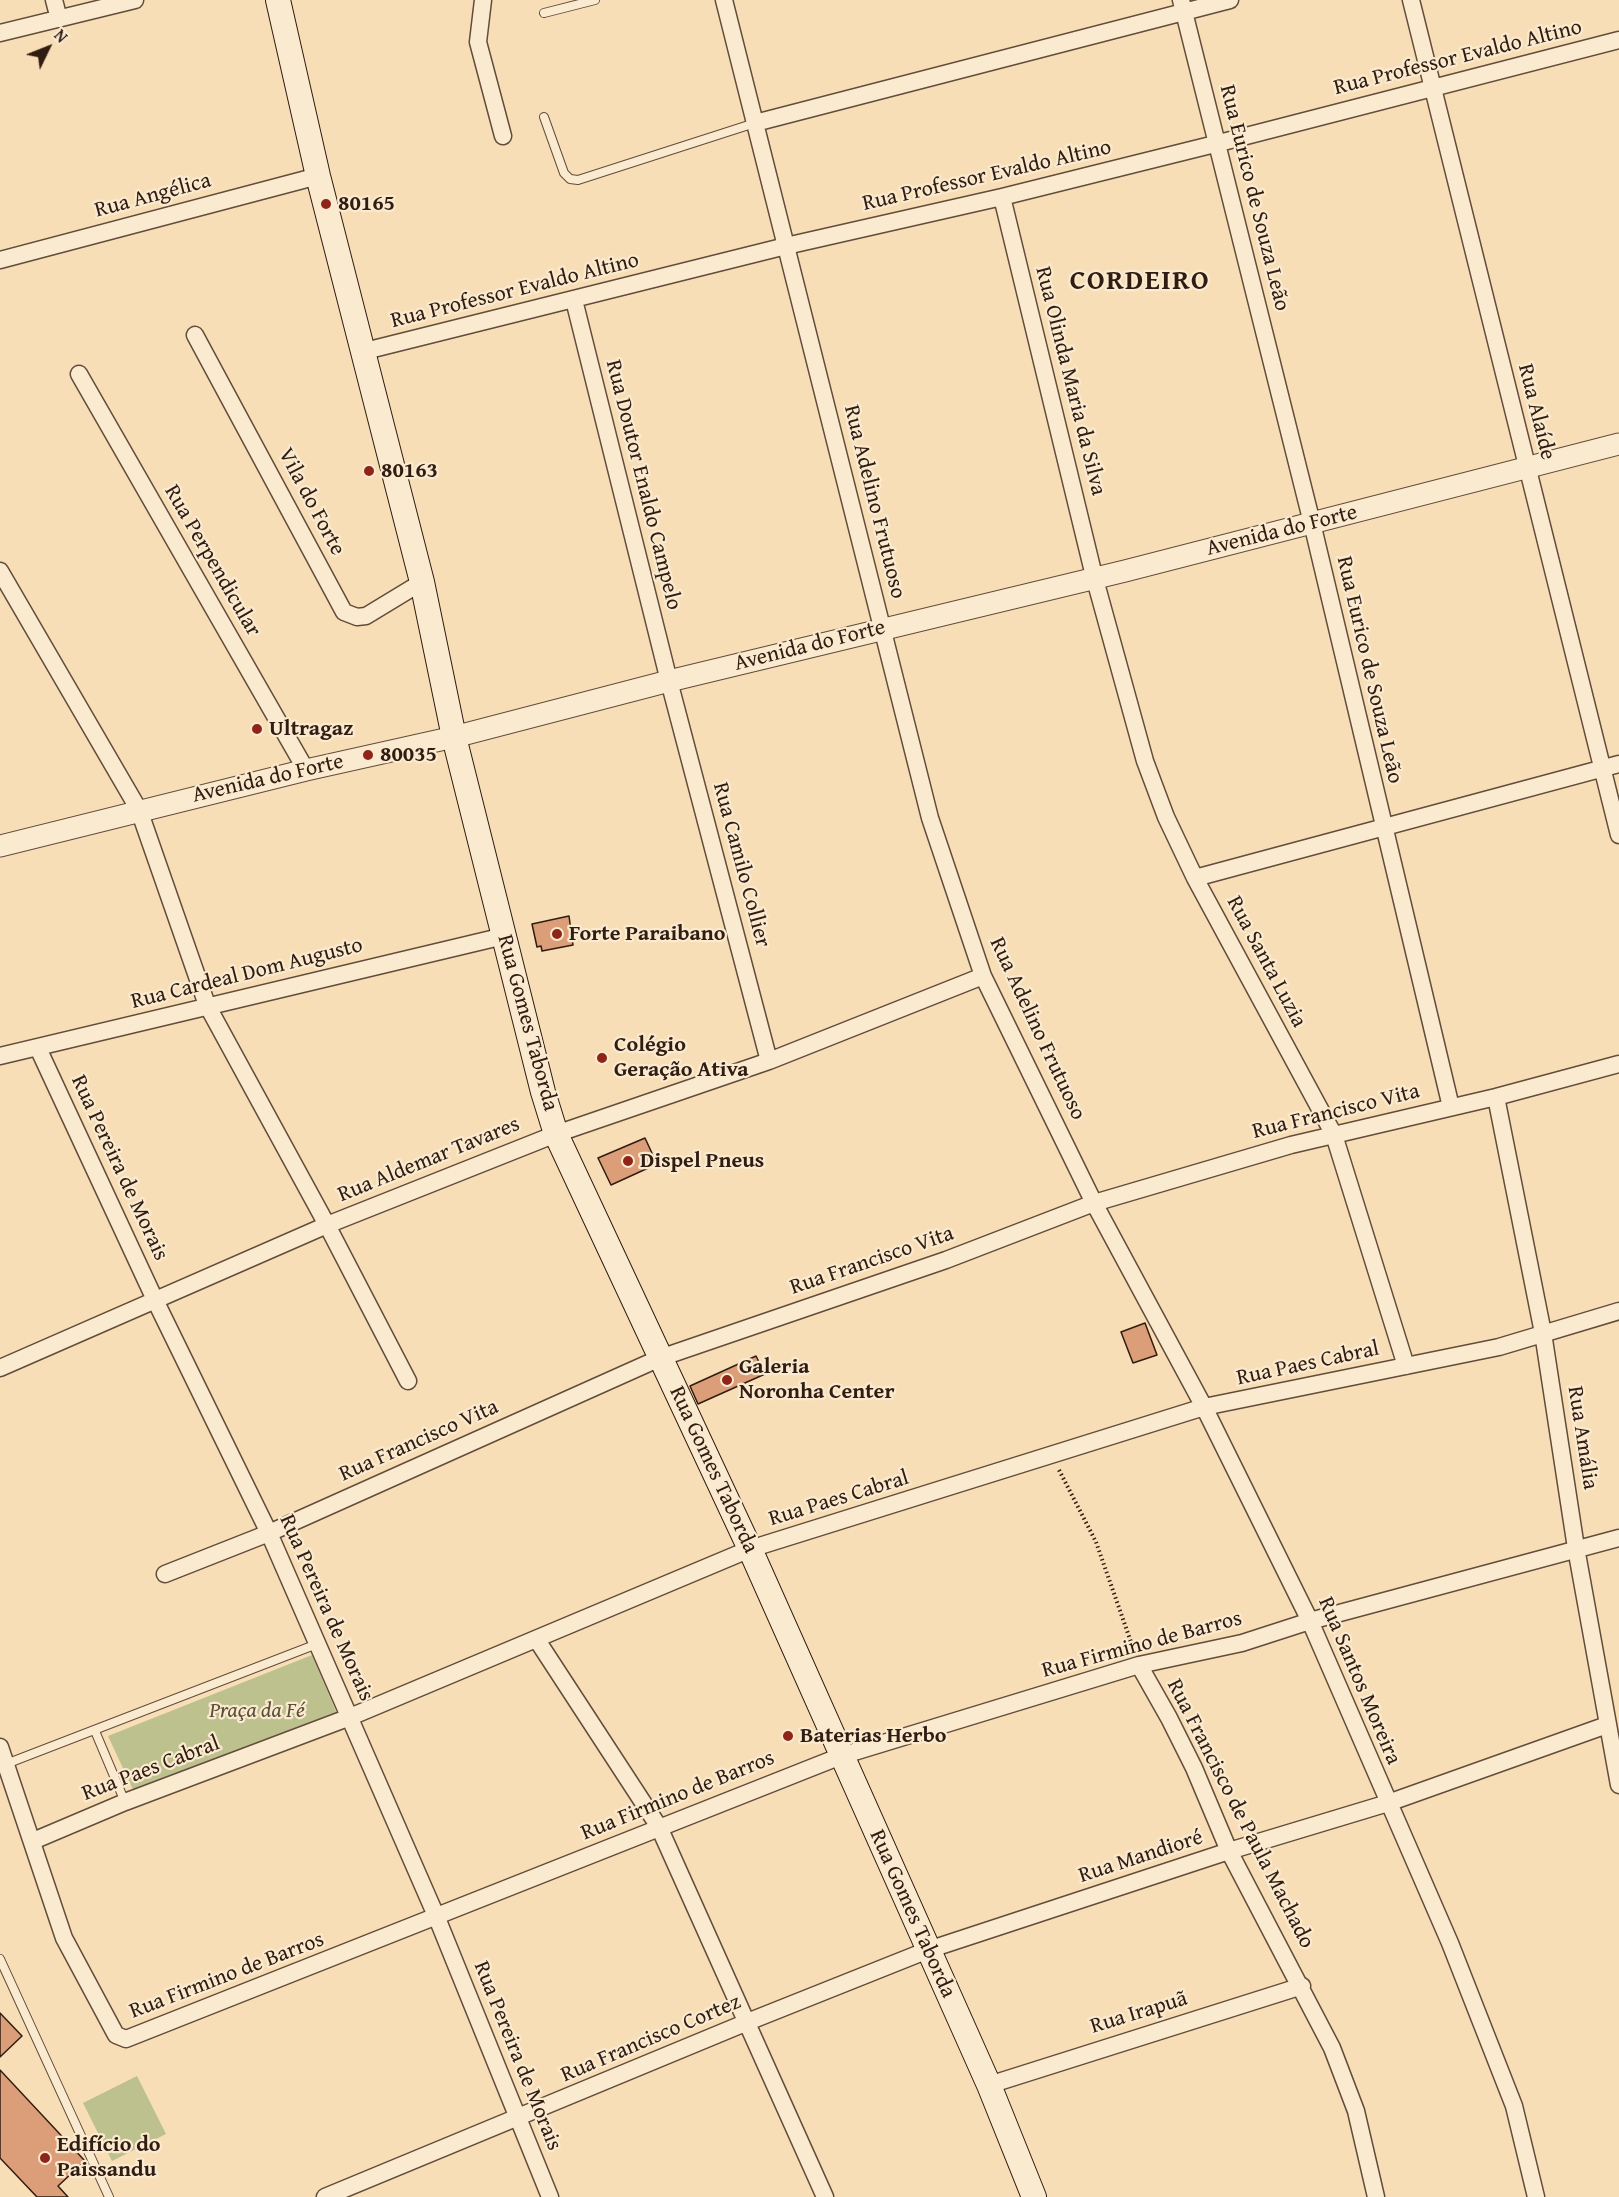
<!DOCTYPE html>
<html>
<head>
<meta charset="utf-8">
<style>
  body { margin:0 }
  #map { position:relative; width:1619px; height:2197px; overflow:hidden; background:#f7deb6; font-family:"Gentium Book Plus",serif }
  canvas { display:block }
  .north { position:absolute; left:18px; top:18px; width:60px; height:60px; -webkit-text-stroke:4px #faead0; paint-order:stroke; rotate:47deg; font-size:16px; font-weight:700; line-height:24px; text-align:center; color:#301c11 }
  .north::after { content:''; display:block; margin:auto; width:21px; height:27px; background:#301c11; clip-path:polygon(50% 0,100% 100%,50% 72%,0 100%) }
</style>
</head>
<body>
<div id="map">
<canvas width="1619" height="2197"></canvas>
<div class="north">N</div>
</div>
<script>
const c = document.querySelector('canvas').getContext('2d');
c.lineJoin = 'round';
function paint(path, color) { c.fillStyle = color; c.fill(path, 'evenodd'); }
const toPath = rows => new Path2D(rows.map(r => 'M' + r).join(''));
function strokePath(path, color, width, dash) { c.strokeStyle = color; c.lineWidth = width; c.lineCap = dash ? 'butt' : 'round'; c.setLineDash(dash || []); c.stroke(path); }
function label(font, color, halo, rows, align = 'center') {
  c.font = font + ' "Gentium Book Plus",serif'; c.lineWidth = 4.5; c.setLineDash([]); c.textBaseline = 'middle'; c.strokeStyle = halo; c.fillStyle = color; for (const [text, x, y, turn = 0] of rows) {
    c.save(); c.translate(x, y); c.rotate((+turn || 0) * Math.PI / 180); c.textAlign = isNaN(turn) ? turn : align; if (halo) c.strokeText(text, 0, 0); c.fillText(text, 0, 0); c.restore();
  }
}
const green = toPath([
  [312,1655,337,1714,135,1794,108,1736],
  [137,2076,166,2134,112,2161,83,2103]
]);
const building = toPath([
  [569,916,573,945,542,951,541,946,537,947,532,924,569,916],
  [645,1138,657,1164,611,1185,598,1158,645,1138],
  [1145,1323,1157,1355,1133,1363,1121,1332,1145,1323],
  [756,1356,765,1374,698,1404,690,1386,756,1356],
  [0,2013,22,2036,0,2057,0,2013],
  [0,2070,85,2161,58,2186,68,2197,37,2197,0,2158,0,2070]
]);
const path = toPath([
  [1059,1470,1096,1542,1133,1648]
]);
const service = toPath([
  [544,13,595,0],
  [544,117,564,173,570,179,578,180,755,123],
  [95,1731,125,1802],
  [6,1764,317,1644],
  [0,1959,109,2197]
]);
const minor = toPath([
  [54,0,59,19],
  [483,0,478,42,503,136],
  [724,0,930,818,983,976,1094,1203,1204,1407,1310,1621,1450,1943,1514,2106,1536,2197],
  [1181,0,1312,523,1451,1107],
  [1411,0,1619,835],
  [0,33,135,0],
  [755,123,1230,0],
  [1002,197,1094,576,1145,761,1166,817,1195,878,1334,1135,1406,1366],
  [0,260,318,176],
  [574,300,669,681,769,1061],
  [195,335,344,612,357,617,366,616,422,582],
  [365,351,786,246,1002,197,1219,143,1619,40],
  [79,374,306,770],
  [0,571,139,810,207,1005,327,1225,408,1381],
  [1195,878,1619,764],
  [38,1048,156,1302,269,1533,437,1918,550,2197],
  [0,1056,504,936],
  [1496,1097,1543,1333,1576,1548,1619,1785],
  [0,1368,327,1225,556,1134,769,1061,983,976],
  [165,1574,269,1533,660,1358,946,1260,1094,1203,1291,1145,1496,1097,1619,1064],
  [537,1640,659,1827,825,2197],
  [1139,1665,1169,1718,1194,1768,1229,1851,1332,2048,1356,2111,1376,2197],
  [0,1747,64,1938,116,2035,126,2039,841,1756,1139,1665,1242,1643,1310,1621,1619,1538],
  [33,1841,125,1802,350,1717,750,1549,1204,1407,1499,1347,1619,1311],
  [989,2085,1302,1986],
  [325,2197,745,2023,928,1950,1229,1851,1388,1803,1607,1725]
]);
const tertiary = toPath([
  [0,846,306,770,454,737,669,681,1125,571,1619,444]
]);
const secondary = toPath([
  [278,0,318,176,422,582,454,737,543,1092,556,1134,750,1549,989,2085,1034,2197]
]);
const markers = [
  [326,204,6,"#8f2418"],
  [369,471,6,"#8f2418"],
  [257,729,6,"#8f2418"],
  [368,755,6,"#8f2418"],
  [557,934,6,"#8f2418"],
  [602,1058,6,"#8f2418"],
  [628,1161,6,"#8f2418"],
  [727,1380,6,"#8f2418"],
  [788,1736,6,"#8f2418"],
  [45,2158,6,"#8f2418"]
];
const streetNames = [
  ["Rua Professor Evaldo Altino",1458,58,-14],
  ["Rua Professor Evaldo Altino",987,176,-13],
  ["Rua Angélica",153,196,-15],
  ["Rua Eurico de Souza Leão",1254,198,76],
  ["Rua Professor Evaldo Altino",515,291,-14],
  ["Rua Olinda Maria da Silva",1070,381,76],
  ["Rua Alaíde",1536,412,76],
  ["Rua Doutor Enaldo Campelo",643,485,76],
  ["Vila do Forte",311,502,62],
  ["Rua Adelino Frutuoso",874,502,76],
  ["Avenida do Forte",1282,531,-14],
  ["Rua Perpendicular",212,561,60],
  ["Avenida do Forte",810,646,-14],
  ["Rua Eurico de Souza Leão",1369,670,77],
  ["Avenida do Forte",268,779,-13],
  ["Rua Camilo Collier",741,865,75],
  ["Rua Santa Luzia",1266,962,62],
  ["Rua Cardeal Dom Augusto",247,974,-14],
  ["Rua Gomes Taborda",527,1023,75],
  ["Rua Adelino Frutuoso",1037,1029,65],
  ["Rua Francisco Vita",1336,1112,-14],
  ["Rua Aldemar Tavares",429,1160,-22],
  ["Rua Pereira de Morais",119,1168,65],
  ["Rua Francisco Vita",872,1261,-19],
  ["Rua Paes Cabral",1308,1364,-12],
  ["Rua Amália",1582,1438,81],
  ["Rua Francisco Vita",419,1441,-24],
  ["Rua Gomes Taborda",713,1470,65],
  ["Rua Paes Cabral",839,1499,-17],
  ["Rua Pereira de Morais",326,1608,66],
  ["Rua Firmino de Barros",1142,1645,-15],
  ["Rua Santos Moreira",1359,1681,67],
  ["Rua Paes Cabral",151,1769,-21],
  ["Rua Firmino de Barros",678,1796,-22],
  ["Rua Francisco de Paula Machado",1240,1814,63],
  ["Rua Mandioré",1141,1857,-18],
  ["Rua Gomes Taborda",912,1914,66],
  ["Rua Firmino de Barros",227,1976,-21],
  ["Rua Irapuã",1139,2013,-17],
  ["Rua Francisco Cortez",651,2039,-23],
  ["Rua Pereira de Morais",517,2056,68]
];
const poiNames = [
  ["80165",338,204],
  ["80163",381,471],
  ["Ultragaz",269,729],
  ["80035",380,755],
  ["Forte Paraibano",569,934],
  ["Colégio",614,1045],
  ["Geração Ativa",614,1070],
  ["Dispel Pneus",640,1161],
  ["Galeria",739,1367],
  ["Noronha Center",739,1392],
  ["Baterias Herbo",800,1736],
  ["Edifício do",57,2145],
  ["Paissandu",57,2170]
];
const parkNames = [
  ["Praça da Fé",257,1711]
];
const districtNames = [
  ["CORDEIRO",1140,282]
];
paint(green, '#bcc18e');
paint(building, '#dc9e78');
strokePath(building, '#301c11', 1.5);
strokePath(service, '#624c3a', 10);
strokePath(minor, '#624c3a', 19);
strokePath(tertiary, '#624c3a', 23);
strokePath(secondary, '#301c11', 26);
strokePath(path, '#301c11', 4, [1.5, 3]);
strokePath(service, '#faead0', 8);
strokePath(minor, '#faead0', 16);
strokePath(tertiary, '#faead0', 21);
strokePath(secondary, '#faead0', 24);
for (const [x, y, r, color] of markers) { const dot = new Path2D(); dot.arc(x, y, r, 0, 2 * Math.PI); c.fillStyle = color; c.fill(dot); strokePath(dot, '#faead0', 2); }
label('22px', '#301c11', '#faead0', streetNames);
label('bold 22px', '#301c11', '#faead0', poiNames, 'left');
label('italic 22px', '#5a4e36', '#faead0', parkNames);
c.letterSpacing = '1.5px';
label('bold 28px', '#301c11', '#faead0', districtNames);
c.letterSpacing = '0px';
</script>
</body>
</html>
